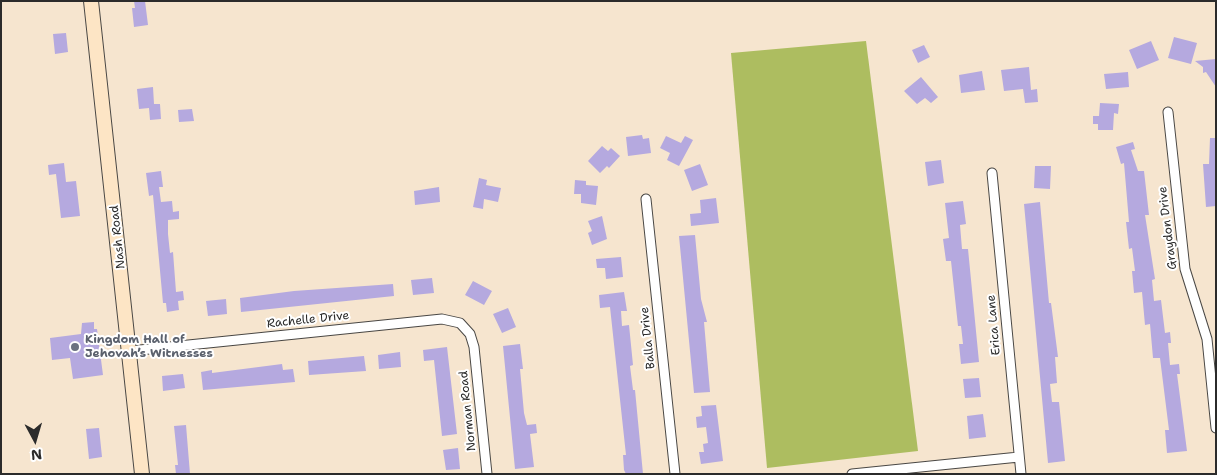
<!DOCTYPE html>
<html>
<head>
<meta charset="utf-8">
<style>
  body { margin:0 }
  #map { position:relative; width:1217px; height:475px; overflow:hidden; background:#f6e5cf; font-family:"Shantell Sans",sans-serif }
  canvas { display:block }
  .frame { position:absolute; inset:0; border:2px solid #2b2b2b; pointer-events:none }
  .north { position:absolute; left:10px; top:415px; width:50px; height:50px; -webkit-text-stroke:4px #fff; paint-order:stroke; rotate:174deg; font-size:14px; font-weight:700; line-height:20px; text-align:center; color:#2b2b2b }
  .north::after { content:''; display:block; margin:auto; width:18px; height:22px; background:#2b2b2b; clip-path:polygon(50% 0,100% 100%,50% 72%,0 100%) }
</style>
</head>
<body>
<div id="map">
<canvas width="1217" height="475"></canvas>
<div class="frame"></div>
<div class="north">N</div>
</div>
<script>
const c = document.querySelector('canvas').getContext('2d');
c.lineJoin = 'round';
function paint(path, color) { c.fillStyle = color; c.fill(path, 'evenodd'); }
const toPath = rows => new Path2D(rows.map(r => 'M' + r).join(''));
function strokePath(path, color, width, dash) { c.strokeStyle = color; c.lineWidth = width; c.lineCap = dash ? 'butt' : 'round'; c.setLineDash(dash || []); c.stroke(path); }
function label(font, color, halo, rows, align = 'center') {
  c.font = font + ' "Shantell Sans",sans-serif'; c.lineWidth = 4; c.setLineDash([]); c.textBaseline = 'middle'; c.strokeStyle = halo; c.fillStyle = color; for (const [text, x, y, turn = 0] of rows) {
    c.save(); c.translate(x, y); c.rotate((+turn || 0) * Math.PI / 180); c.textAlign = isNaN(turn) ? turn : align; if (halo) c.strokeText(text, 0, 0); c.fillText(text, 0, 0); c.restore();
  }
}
const green = toPath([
  [866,41,918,451,767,468,731,53]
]);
const building = toPath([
  [134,1,145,1,148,25,134,27,132,8,135,8],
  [66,33,68,52,55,54,53,34],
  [1174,37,1197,43,1191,64,1168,58],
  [1151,41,1159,60,1137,69,1129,50],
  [924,45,930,57,918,63,912,50],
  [1216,59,1216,87,1206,72,1203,73,1203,67,1195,61],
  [1029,67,1031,90,1037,89,1038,102,1025,103,1023,89,1004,91,1001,70],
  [982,71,985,90,961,93,959,75],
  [1128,72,1129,87,1106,89,1104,74],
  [921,77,938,97,931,103,925,98,917,104,904,91],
  [153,87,154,104,160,104,161,119,150,120,149,108,139,109,137,89],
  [1100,103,1119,104,1118,114,1114,113,1113,130,1098,130,1098,124,1093,124,1093,116,1099,116],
  [192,109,194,121,179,122,178,110],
  [642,135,643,139,649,138,651,153,628,156,626,137],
  [666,136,681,143,685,136,693,140,679,166,667,160,670,153,660,148],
  [1210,138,1216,138,1216,206,1206,207,1203,164,1209,164],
  [1133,142,1135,149,1131,150,1138,171,1144,171,1149,215,1145,215,1155,279,1152,280,1154,301,1161,300,1165,333,1170,332,1171,343,1168,343,1170,365,1179,364,1180,374,1177,374,1187,451,1167,453,1165,430,1169,430,1160,358,1153,358,1150,324,1145,325,1142,292,1134,293,1132,271,1135,271,1132,248,1129,249,1126,222,1129,222,1124,163,1121,164,1116,147],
  [602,146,608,151,611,148,620,156,609,168,607,166,600,173,588,161],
  [941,160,944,183,928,186,925,162],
  [64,163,66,182,76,181,80,216,61,218,56,174,49,175,48,165],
  [700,164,708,185,692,191,684,170],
  [1035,166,1051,166,1050,189,1034,188],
  [161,171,163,187,159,187,161,202,172,201,173,212,179,211,179,219,168,220,168,234,170,253,173,252,176,292,183,291,184,300,178,301,179,310,167,312,166,303,163,303,153,195,149,196,146,173],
  [479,178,487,180,486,185,501,188,498,202,484,199,483,209,473,207],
  [575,180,586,181,586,185,598,186,596,205,581,203,581,194,574,194],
  [439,187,440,202,415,205,414,191],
  [716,198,719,223,691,226,690,214,701,213,700,200],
  [963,201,966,224,960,225,962,249,968,249,979,362,961,364,959,344,963,344,961,326,958,326,951,261,946,261,943,239,949,238,945,203],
  [1040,202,1049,303,1051,303,1058,357,1055,357,1057,383,1050,384,1052,402,1059,402,1065,461,1048,463,1024,204],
  [602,216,607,239,592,245,588,233,592,231,588,221],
  [695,235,701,299,707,322,704,322,710,392,694,393,679,236],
  [621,257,623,277,606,279,605,268,597,268,596,259],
  [432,278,434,293,413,295,411,280],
  [473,281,492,291,484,305,465,295],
  [393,284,394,296,241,312,240,298,294,291],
  [624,292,627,311,621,311,622,326,629,325,633,365,630,366,633,390,635,390,643,474,626,474,624,470,623,455,626,455,610,307,600,308,599,295],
  [226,299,227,314,208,316,206,301],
  [508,308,516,327,502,333,493,314],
  [94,322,94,329,97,329,103,375,73,379,70,358,52,360,50,338,81,334,82,323],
  [520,344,523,369,520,369,524,413,527,425,536,424,537,433,530,434,534,467,515,469,503,346],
  [447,347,457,434,442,436,434,360,424,361,423,350],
  [400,352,401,367,379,369,378,355],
  [364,356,366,371,309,375,308,361],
  [282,364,283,370,293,369,295,382,203,390,201,372,212,370,212,373],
  [183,374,185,388,163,391,162,376],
  [979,378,981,397,965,398,963,379],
  [716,405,723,461,701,464,699,452,704,452,703,444,708,443,706,427,697,428,696,417,702,416,701,406],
  [983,414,986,437,969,439,967,416],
  [186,425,190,474,176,474,175,465,178,465,174,426],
  [99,428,102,457,89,459,86,429],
  [458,448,460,469,446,470,443,450]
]);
const street = toPath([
  [1168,112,1185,269,1207,339,1216,428],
  [992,173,1021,474],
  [646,199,675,474],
  [130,351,442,319,460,323,470,334,474,347,487,474],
  [852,474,1019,457]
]);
const secondary = toPath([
  [91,1,142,474]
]);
const markers = [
  [75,347,5,"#6b7280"]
];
const streetNames = [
  ["Graydon Drive",1168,228,-97],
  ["Nash Road",118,237,-96],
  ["Rachelle Drive",308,320,-6],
  ["Erica Lane",994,325,-95],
  ["Balla Drive",648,338,-96],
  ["Norman Road",468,411,-96]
];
const worshipNames = [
  ["Kingdom Hall of",85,340],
  ["Jehovah’s Witnesses",85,354]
];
paint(green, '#adbd60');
paint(building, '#b5a9df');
strokePath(street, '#494744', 11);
strokePath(secondary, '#494744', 16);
strokePath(street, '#fff', 9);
strokePath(secondary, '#fde5c5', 14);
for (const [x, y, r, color] of markers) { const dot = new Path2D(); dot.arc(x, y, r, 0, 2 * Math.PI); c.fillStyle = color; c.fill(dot); strokePath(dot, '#fff', 2); }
label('12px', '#2b2b2b', '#fff', streetNames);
label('bold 12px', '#5b616d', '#fff', worshipNames, 'left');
</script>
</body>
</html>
